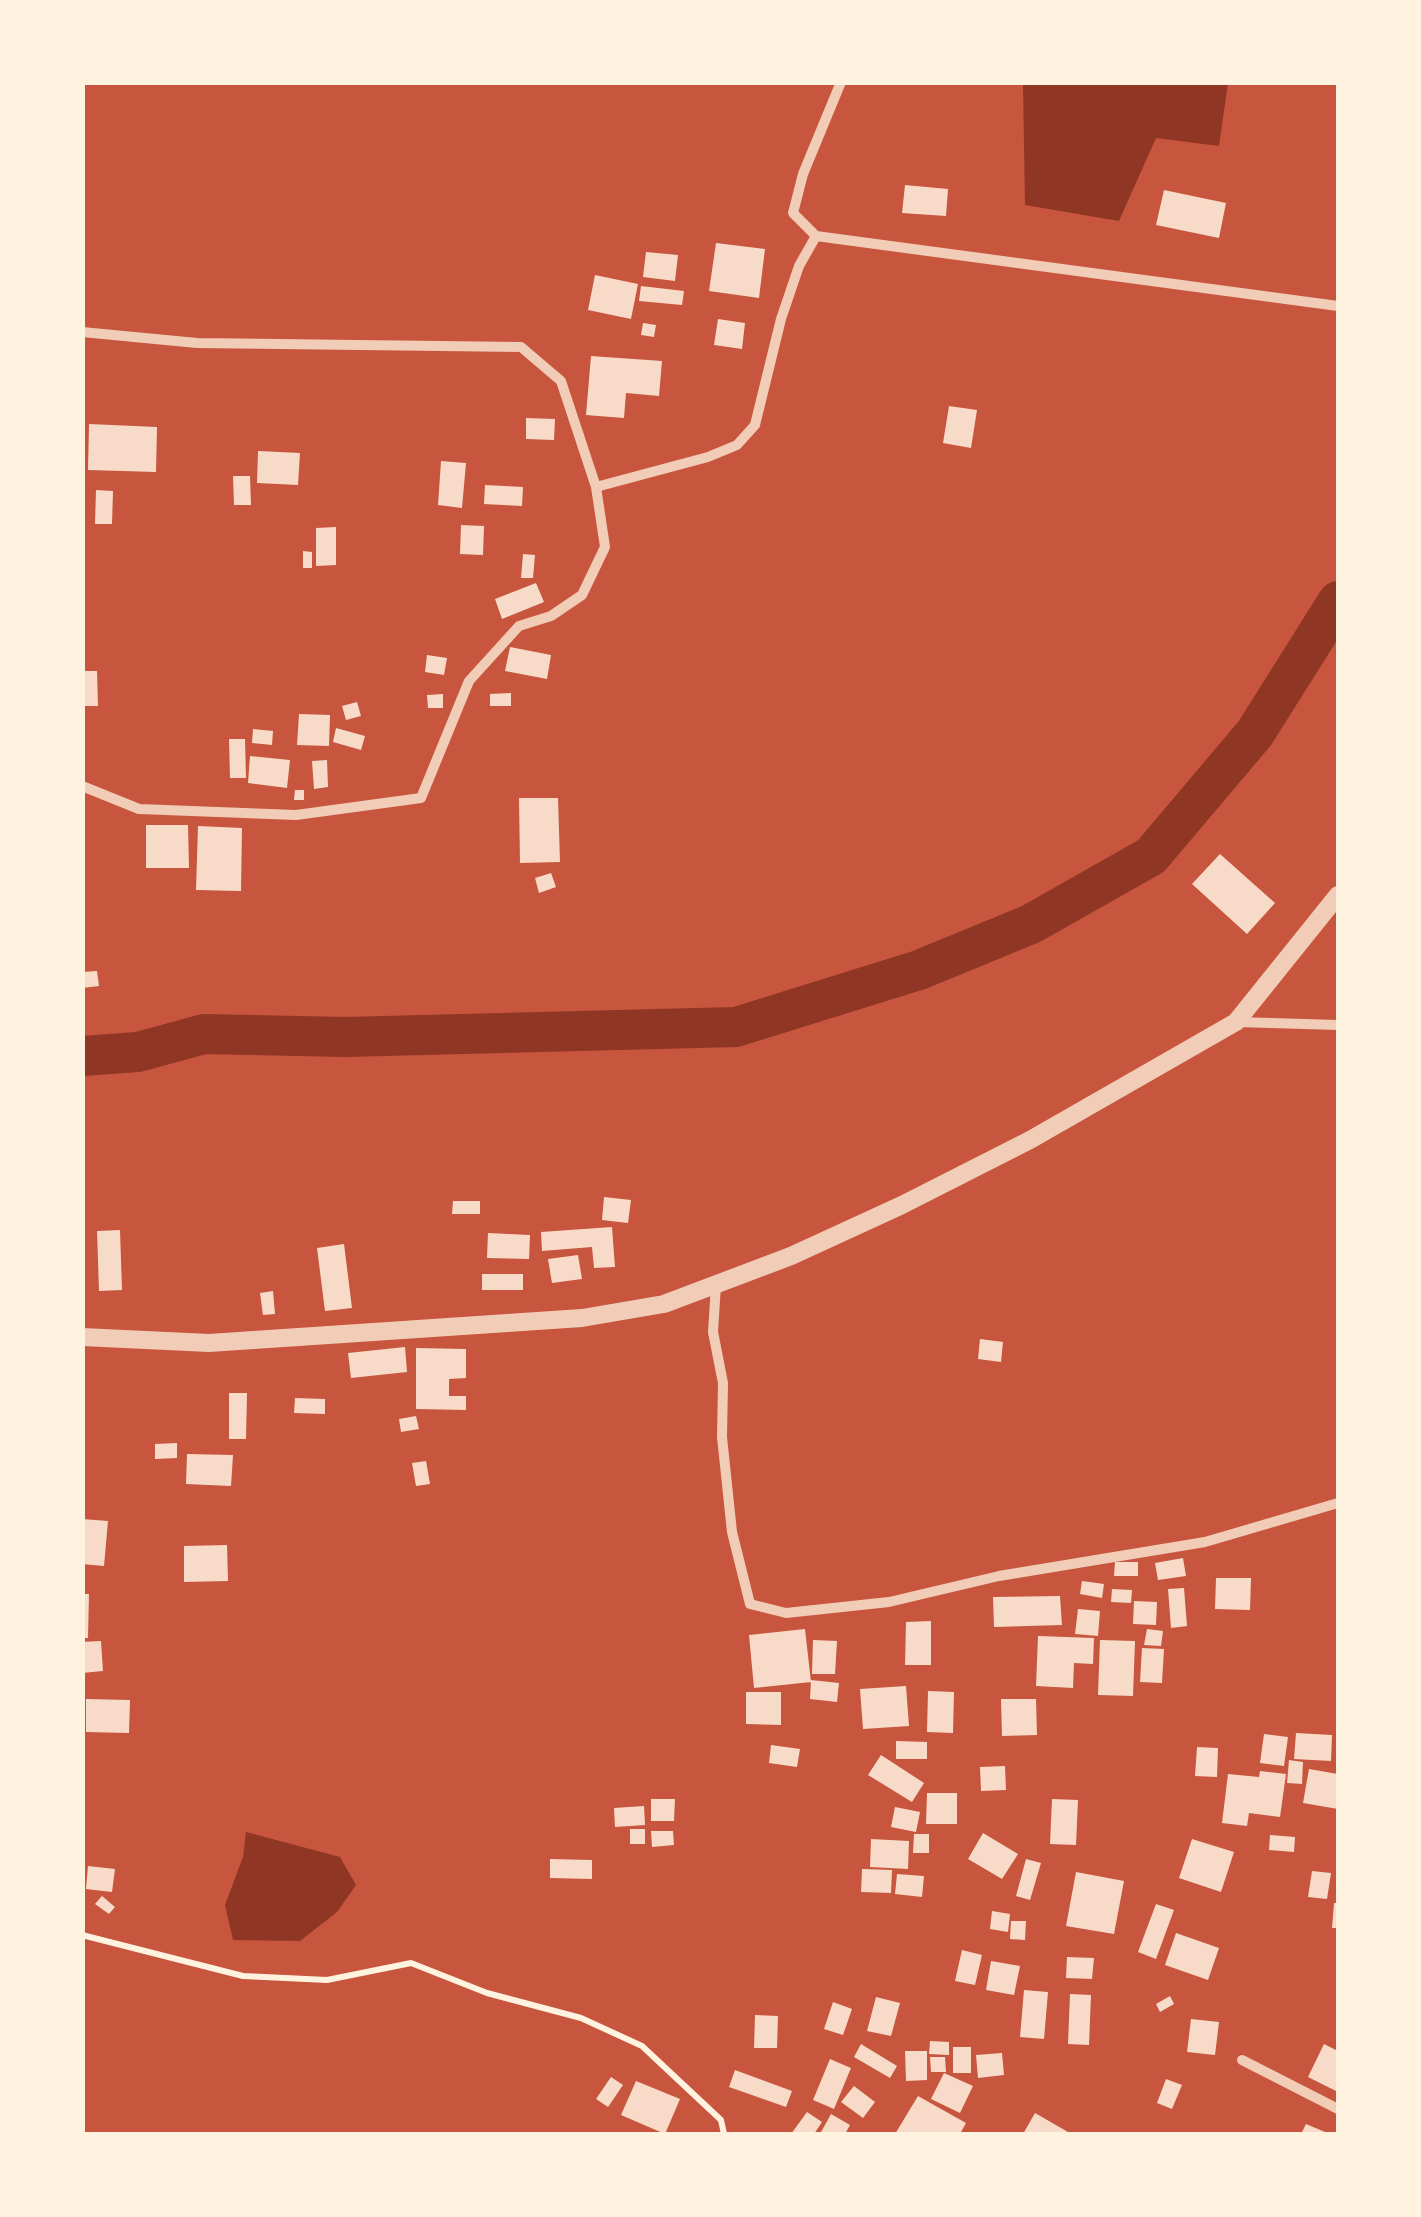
<!DOCTYPE html>
<html>
<head>
<meta charset="utf-8">
<style>
  body { margin:0 }
  #map { position:relative; width:1421px; height:2217px; overflow:hidden; background:#c8553d; font-family:"Public Sans",sans-serif }
  canvas { display:block }
  .frame { position:absolute; inset:0; border:85px solid #fff3e0; pointer-events:none }
</style>
</head>
<body>
<div id="map">
<canvas width="1421" height="2217"></canvas>
<div class="frame"></div>
</div>
<script>
const c = document.querySelector('canvas').getContext('2d');
c.lineJoin = 'round';
function paint(path, color) { c.fillStyle = color; c.fill(path, 'evenodd'); }
const toPath = rows => new Path2D(rows.map(r => 'M' + r).join(''));
function strokePath(path, color, width, dash) { c.strokeStyle = color; c.lineWidth = width; c.lineCap = dash ? 'butt' : 'round'; c.setLineDash(dash || []); c.stroke(path); }
const water = toPath([
  [1023,83,1228,83,1219,146,1156,138,1119,221,1025,205],
  [246,1832,340,1857,356,1885,337,1912,300,1941,233,1940,225,1905,243,1857]
]);
const canal = toPath([
  [82,1056,138,1052,204,1034,345,1037,736,1027,919,970,1031,924,1151,856,1255,733,1338,601]
]);
const building = toPath([
  [905,185,948,189,946,216,902,213],
  [1164,190,1226,203,1219,238,1156,225],
  [716,243,765,249,759,298,709,291],
  [646,252,678,255,675,281,643,277],
  [595,275,638,284,631,319,588,310],
  [641,286,684,291,682,305,639,301],
  [718,319,745,323,742,349,714,345],
  [643,323,656,325,654,337,641,335],
  [591,356,662,361,659,396,626,393,624,418,586,415],
  [949,406,977,410,971,448,943,443],
  [526,418,555,419,554,440,526,439],
  [89,424,157,427,156,472,88,470],
  [258,451,300,453,298,485,257,483],
  [441,461,466,463,462,508,438,505],
  [233,476,250,476,251,505,234,505],
  [485,485,523,487,522,506,484,504],
  [96,490,113,491,112,524,95,524],
  [461,525,484,526,483,555,460,554],
  [336,527,336,565,316,566,316,528],
  [303,551,312,552,312,568,303,568],
  [523,554,535,555,533,578,521,578],
  [536,583,544,602,502,619,495,599],
  [510,647,551,655,547,679,505,671],
  [427,655,447,658,444,675,425,672],
  [82,671,97,671,98,706,82,706],
  [511,693,511,706,490,706,490,694],
  [443,694,443,708,428,708,427,695],
  [357,702,361,716,346,720,342,706],
  [299,714,330,715,329,746,297,745],
  [336,728,365,736,361,750,333,742],
  [253,729,273,731,272,745,252,743],
  [229,739,245,739,246,778,230,778],
  [250,756,290,760,287,788,248,783],
  [327,760,328,787,314,789,312,761],
  [295,790,304,790,304,800,294,800],
  [519,798,558,798,560,862,520,863],
  [146,825,188,825,189,868,146,868],
  [198,826,242,828,241,891,196,890],
  [1220,854,1275,903,1247,934,1192,884],
  [551,873,556,887,539,893,535,878],
  [97,971,99,986,82,988,82,972],
  [604,1197,631,1200,628,1223,602,1220],
  [453,1201,480,1201,480,1214,452,1214],
  [612,1227,615,1267,594,1268,592,1247,542,1251,541,1232],
  [120,1230,122,1290,99,1291,97,1231],
  [488,1233,530,1235,529,1259,487,1258],
  [344,1244,352,1308,325,1311,317,1248],
  [578,1255,582,1279,552,1283,548,1259],
  [482,1274,523,1274,523,1290,482,1290],
  [273,1291,275,1314,263,1315,260,1293],
  [980,1339,1003,1342,1001,1362,978,1359],
  [405,1347,407,1372,351,1378,348,1353],
  [416,1348,466,1349,466,1378,449,1379,449,1396,466,1396,466,1410,416,1409],
  [229,1393,247,1393,246,1439,229,1439],
  [295,1398,325,1399,325,1414,294,1413],
  [416,1416,419,1429,401,1432,399,1419],
  [177,1443,177,1458,155,1459,155,1444],
  [187,1454,233,1455,231,1486,186,1484],
  [426,1461,430,1484,416,1486,412,1463],
  [82,1519,108,1521,104,1566,82,1564],
  [227,1545,228,1581,184,1582,184,1546],
  [1183,1558,1186,1576,1158,1580,1155,1563],
  [1115,1562,1138,1562,1138,1576,1114,1576],
  [1216,1578,1251,1578,1250,1610,1215,1609],
  [1082,1581,1104,1584,1102,1598,1080,1594],
  [1184,1588,1187,1626,1171,1628,1168,1589],
  [1112,1589,1132,1590,1131,1603,1111,1602],
  [82,1594,89,1594,88,1638,82,1638],
  [1060,1596,1062,1625,994,1627,993,1597],
  [1134,1601,1157,1602,1156,1625,1133,1624],
  [1078,1609,1100,1611,1098,1636,1075,1634],
  [931,1621,931,1665,905,1665,906,1622],
  [805,1629,811,1682,754,1688,749,1635],
  [1147,1629,1163,1631,1161,1646,1144,1645],
  [1038,1636,1094,1638,1093,1664,1074,1663,1073,1688,1036,1686],
  [813,1640,837,1641,835,1674,812,1674],
  [1100,1640,1135,1641,1133,1696,1098,1695],
  [101,1641,103,1671,82,1673,82,1642],
  [1142,1648,1164,1649,1162,1683,1140,1682],
  [811,1680,839,1683,837,1702,810,1699],
  [906,1686,909,1726,863,1729,860,1689],
  [928,1691,954,1692,953,1733,927,1732],
  [746,1692,781,1692,781,1725,746,1724],
  [86,1699,130,1700,129,1733,86,1732],
  [1001,1699,1036,1699,1037,1735,1002,1736],
  [1296,1733,1332,1735,1331,1761,1294,1759],
  [1264,1734,1288,1737,1284,1766,1260,1763],
  [896,1741,927,1742,927,1759,896,1759],
  [771,1745,800,1749,797,1767,769,1763],
  [1197,1747,1218,1748,1217,1777,1195,1776],
  [881,1755,924,1783,912,1802,868,1775],
  [1289,1760,1303,1762,1302,1784,1287,1783],
  [1005,1766,1006,1790,981,1791,980,1767],
  [1309,1769,1338,1774,1338,1809,1303,1803],
  [1260,1771,1286,1774,1280,1817,1249,1813,1247,1826,1222,1823,1228,1774,1259,1777],
  [927,1793,957,1793,957,1824,926,1824],
  [651,1799,675,1799,674,1821,651,1821],
  [1052,1799,1078,1800,1076,1845,1050,1844],
  [644,1806,645,1825,615,1827,614,1808],
  [895,1807,920,1812,916,1832,891,1827],
  [630,1829,645,1829,645,1844,630,1844],
  [651,1831,673,1831,674,1845,652,1847],
  [983,1833,1018,1854,1002,1879,968,1859],
  [914,1834,929,1834,929,1853,913,1853],
  [1270,1835,1295,1837,1294,1852,1269,1850],
  [871,1839,909,1841,908,1869,870,1867],
  [1192,1839,1234,1852,1221,1892,1179,1878],
  [550,1859,592,1860,592,1879,550,1878],
  [1026,1859,1041,1863,1030,1900,1016,1896],
  [88,1866,115,1869,112,1892,86,1889],
  [862,1869,892,1870,891,1893,861,1892],
  [1312,1871,1331,1873,1327,1899,1308,1897],
  [1076,1872,1124,1881,1114,1934,1066,1926],
  [897,1874,924,1876,922,1897,895,1894],
  [102,1896,115,1907,109,1914,95,1904],
  [1334,1903,1338,1903,1338,1928,1332,1928],
  [1156,1904,1174,1910,1156,1959,1138,1952],
  [992,1911,1010,1914,1008,1932,990,1929],
  [1011,1921,1026,1921,1025,1940,1010,1939],
  [1176,1933,1219,1948,1208,1980,1165,1965],
  [962,1950,982,1955,975,1985,955,1981],
  [1067,1957,1094,1958,1092,1979,1066,1978],
  [991,1961,1020,1966,1014,1995,986,1990],
  [1024,1990,1048,1992,1044,2039,1020,2037],
  [1070,1994,1091,1995,1089,2045,1068,2044],
  [1170,1996,1174,2004,1160,2012,1156,2004],
  [876,1997,900,2003,891,2036,867,2031],
  [833,2002,852,2009,843,2035,824,2029],
  [755,2015,778,2016,777,2048,754,2048],
  [1191,2019,1219,2022,1215,2055,1187,2052],
  [930,2041,949,2042,949,2055,929,2054],
  [861,2044,897,2066,890,2078,854,2057],
  [1324,2044,1338,2051,1338,2092,1308,2077],
  [953,2047,971,2047,971,2073,953,2073],
  [905,2051,927,2051,927,2080,906,2081],
  [1002,2053,1004,2075,978,2078,976,2055],
  [930,2057,945,2057,946,2072,931,2072],
  [830,2059,851,2068,834,2109,813,2100],
  [735,2070,792,2091,786,2107,729,2087],
  [944,2073,973,2086,960,2113,931,2099],
  [611,2077,623,2085,608,2107,596,2099],
  [1166,2079,1182,2085,1172,2109,1157,2103],
  [636,2081,680,2099,665,2134,621,2115],
  [854,2086,875,2102,863,2118,841,2102],
  [918,2096,966,2123,960,2134,895,2134],
  [807,2112,822,2122,814,2134,791,2134],
  [1035,2113,1068,2132,1067,2134,1023,2134],
  [831,2114,850,2125,845,2134,820,2134],
  [1306,2124,1330,2134,1301,2134]
]);
const path = toPath([
  [82,1935,243,1976,327,1980,411,1963,487,1993,581,2018,642,2046,721,2120,724,2134]
]);
const minor = toPath([
  [841,82,803,174,793,213,816,236,1338,306],
  [82,332,197,343,521,347,561,381,596,487,605,547,582,595,551,616,519,626,469,681,421,798,296,815,139,809,82,786],
  [596,487,708,457,737,445,755,425,781,319,799,266,816,236],
  [1237,1022,1338,1025],
  [716,1285,713,1332,723,1383,722,1437,732,1532,750,1604,786,1613,889,1602,999,1576,1205,1542,1338,1503],
  [1242,2060,1338,2109]
]);
const tertiary = toPath([
  [82,1337,209,1343,582,1318,664,1304,791,1256,902,1205,1030,1140,1236,1022,1338,895]
]);
paint(water, '#8f3625');
strokePath(canal, '#8f3625', 40);
paint(building, '#f7dbc8');
strokePath(path, '#fff3e0', 6);
strokePath(minor, '#f1ccb7', 10);
strokePath(tertiary, '#f1ccb7', 18);
</script>
</body>
</html>
